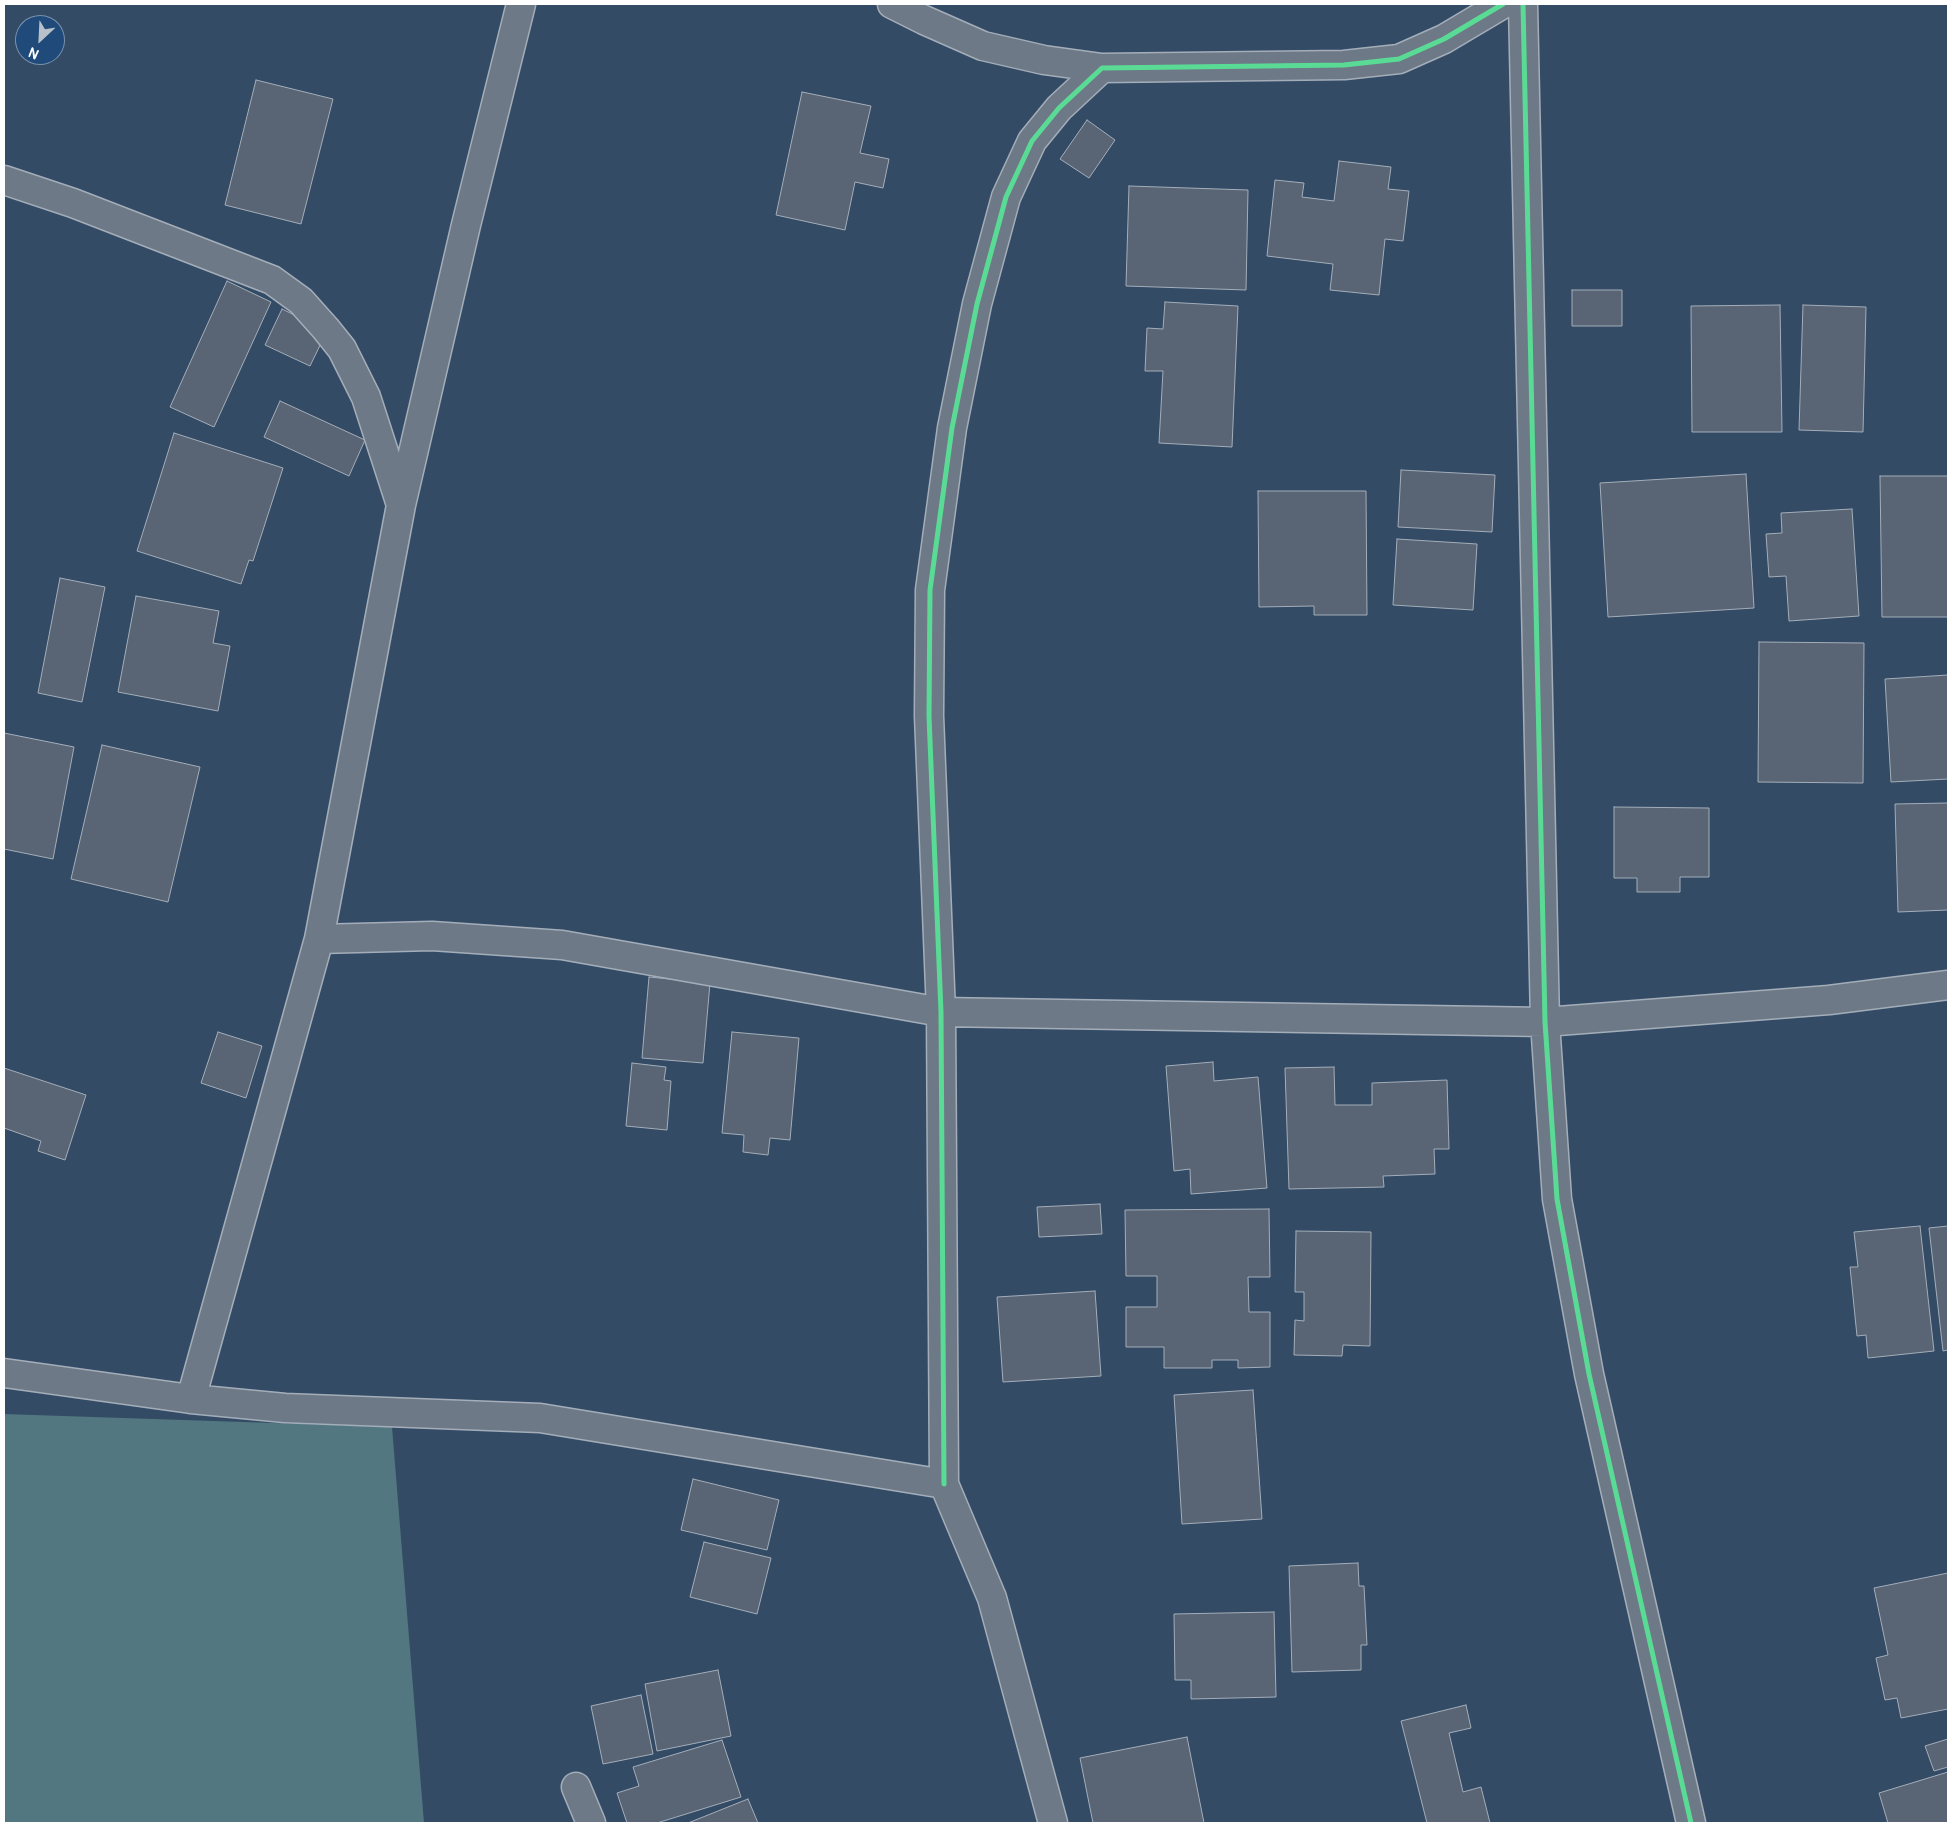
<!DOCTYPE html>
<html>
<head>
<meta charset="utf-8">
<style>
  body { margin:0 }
  #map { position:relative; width:1952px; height:1827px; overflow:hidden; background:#344b65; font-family:Pangolin,sans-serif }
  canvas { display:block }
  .frame { position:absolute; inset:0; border:5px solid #fff; pointer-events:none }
  .north { position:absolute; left:15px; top:15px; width:50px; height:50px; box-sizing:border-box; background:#1f4a7a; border:1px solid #7992af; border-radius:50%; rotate:205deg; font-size:14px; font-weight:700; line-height:20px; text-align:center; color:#fff }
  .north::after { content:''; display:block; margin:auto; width:18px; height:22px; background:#b8c0c9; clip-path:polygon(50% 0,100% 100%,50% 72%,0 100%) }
</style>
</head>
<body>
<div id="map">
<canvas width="1952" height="1827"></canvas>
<div class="frame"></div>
<div class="north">N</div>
</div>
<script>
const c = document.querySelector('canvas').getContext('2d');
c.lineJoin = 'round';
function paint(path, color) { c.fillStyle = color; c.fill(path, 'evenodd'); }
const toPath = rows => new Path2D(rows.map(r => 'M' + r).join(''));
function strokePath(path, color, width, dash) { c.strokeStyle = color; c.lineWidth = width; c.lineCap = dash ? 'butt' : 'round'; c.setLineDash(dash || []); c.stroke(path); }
const green = toPath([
  [4,1414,392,1427,424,1823,4,1823]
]);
const building = toPath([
  [256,80,333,99,301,224,225,205,256,80],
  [802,92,871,106,860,153,889,159,883,188,855,182,845,230,776,215,802,92],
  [1087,120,1115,140,1089,178,1060,159,1087,120],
  [1339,161,1391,167,1388,189,1409,191,1403,241,1385,239,1379,295,1330,290,1333,264,1267,256,1275,180,1304,183,1302,197,1334,201,1339,161],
  [1129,186,1248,190,1246,290,1126,286,1129,186],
  [227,281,271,302,214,427,170,407,227,281],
  [1572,290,1622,290,1622,326,1572,326,1572,290],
  [1165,302,1238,306,1232,447,1159,443,1163,371,1145,371,1147,328,1163,329,1165,302],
  [1780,305,1782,432,1692,432,1691,306,1780,305],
  [1803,305,1866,307,1863,432,1799,430,1803,305],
  [282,309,327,331,310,366,265,345,282,309],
  [280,401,365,440,349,476,264,437,280,401],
  [174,433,283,468,253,561,249,560,241,584,137,551,174,433],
  [1401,470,1495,475,1492,532,1398,527,1401,470],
  [1746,474,1754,608,1608,617,1600,483,1746,474],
  [1880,476,1948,476,1948,617,1882,617,1880,476],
  [1258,491,1366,491,1367,615,1314,615,1314,606,1259,607,1258,491],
  [1852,509,1859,616,1789,621,1786,576,1769,577,1766,534,1782,533,1781,513,1852,509],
  [1397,539,1477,544,1473,610,1393,605,1397,539],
  [60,578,105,587,82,702,38,693,60,578],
  [136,596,219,611,213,643,230,646,218,711,118,692,136,596],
  [1759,642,1864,643,1863,783,1758,782,1759,642],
  [1948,675,1948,779,1891,782,1885,679,1948,675],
  [4,733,74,747,53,859,4,849,4,733],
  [102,745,200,767,168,902,71,879,102,745],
  [1948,803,1948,910,1898,912,1895,804,1948,803],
  [1614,807,1709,808,1709,877,1680,877,1680,892,1637,892,1637,878,1614,878,1614,807],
  [649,977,710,983,703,1063,642,1058,649,977],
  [218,1032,262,1046,246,1098,201,1083,218,1032],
  [732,1032,799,1038,790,1140,770,1138,768,1155,743,1152,744,1135,722,1133,732,1032],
  [1213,1062,1214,1081,1258,1077,1267,1188,1191,1194,1190,1169,1174,1171,1166,1066,1213,1062],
  [632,1063,666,1067,664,1080,671,1081,667,1130,626,1126,632,1063],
  [1334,1067,1335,1105,1372,1105,1372,1083,1447,1080,1449,1149,1434,1149,1435,1174,1383,1176,1384,1187,1289,1189,1285,1068,1334,1067],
  [4,1068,86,1095,65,1160,38,1151,41,1141,4,1128,4,1068],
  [1100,1204,1102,1234,1039,1237,1037,1207,1100,1204],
  [1269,1209,1270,1277,1248,1277,1249,1312,1270,1312,1270,1367,1238,1368,1238,1360,1212,1360,1212,1368,1164,1368,1164,1347,1126,1347,1126,1307,1157,1307,1157,1276,1126,1276,1125,1210,1269,1209],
  [1920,1226,1934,1351,1868,1358,1866,1335,1857,1336,1850,1267,1858,1267,1854,1232,1920,1226],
  [1948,1226,1948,1350,1943,1351,1929,1228,1948,1226],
  [1296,1231,1371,1232,1370,1346,1343,1345,1342,1356,1294,1355,1295,1320,1304,1321,1304,1292,1295,1292,1296,1231],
  [1095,1291,1101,1376,1003,1382,997,1297,1095,1291],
  [1253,1390,1262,1519,1182,1524,1174,1395,1253,1390],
  [693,1479,779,1500,767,1550,681,1530,693,1479],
  [704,1542,771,1558,757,1614,690,1597,704,1542],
  [1358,1563,1359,1586,1364,1586,1367,1645,1361,1645,1361,1670,1292,1672,1289,1566,1358,1563],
  [1948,1573,1948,1709,1901,1718,1897,1698,1885,1700,1876,1658,1888,1655,1874,1588,1948,1573],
  [1274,1612,1276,1697,1191,1699,1191,1680,1175,1680,1174,1614,1274,1612],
  [718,1670,731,1736,657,1751,645,1684,718,1670],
  [641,1695,653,1754,603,1764,591,1706,641,1695],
  [1466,1705,1471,1728,1449,1733,1463,1792,1481,1787,1490,1823,1427,1823,1401,1721,1466,1705],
  [1187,1737,1204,1823,1093,1823,1080,1758,1187,1737],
  [1948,1739,1948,1767,1934,1771,1925,1746,1948,1739],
  [722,1740,741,1797,657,1823,627,1823,617,1793,639,1786,633,1767,722,1740],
  [1948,1772,1948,1823,1888,1823,1879,1793,1948,1772],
  [748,1799,758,1823,688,1823,748,1799]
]);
const street = toPath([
  [892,4,924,20,983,46,1044,60,1102,68],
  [1523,4,1545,1022,1557,1199,1589,1374,1691,1823],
  [4,180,73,203,272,280,301,301,326,329,342,349,366,397,401,505],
  [319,939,432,936,562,945,941,1012,1545,1022,1829,1000,1948,985],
  [4,1373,191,1399,285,1408,540,1418,944,1484,992,1598,1053,1823],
  [191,1399,319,939,401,505,466,225,521,4],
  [944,1484,941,1012,929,716,930,590,952,428,977,304,1006,197,1032,141,1059,108,1102,68,1344,65,1399,59,1444,39,1503,4],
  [576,1787,591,1823]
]);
const cycleway = toPath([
  [1523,4,1545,1022,1557,1199,1589,1374,1691,1823],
  [944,1484,941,1012,929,716,930,590,952,428,977,304,1006,197,1032,141,1059,108,1102,68,1344,65,1399,59,1444,39,1503,4]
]);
paint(green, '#527780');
paint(building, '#596575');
strokePath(building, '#a4aeba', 1);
strokePath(street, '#a4aeba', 31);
strokePath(street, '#6d7986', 28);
strokePath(cycleway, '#5adb95', 5);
</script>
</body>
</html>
